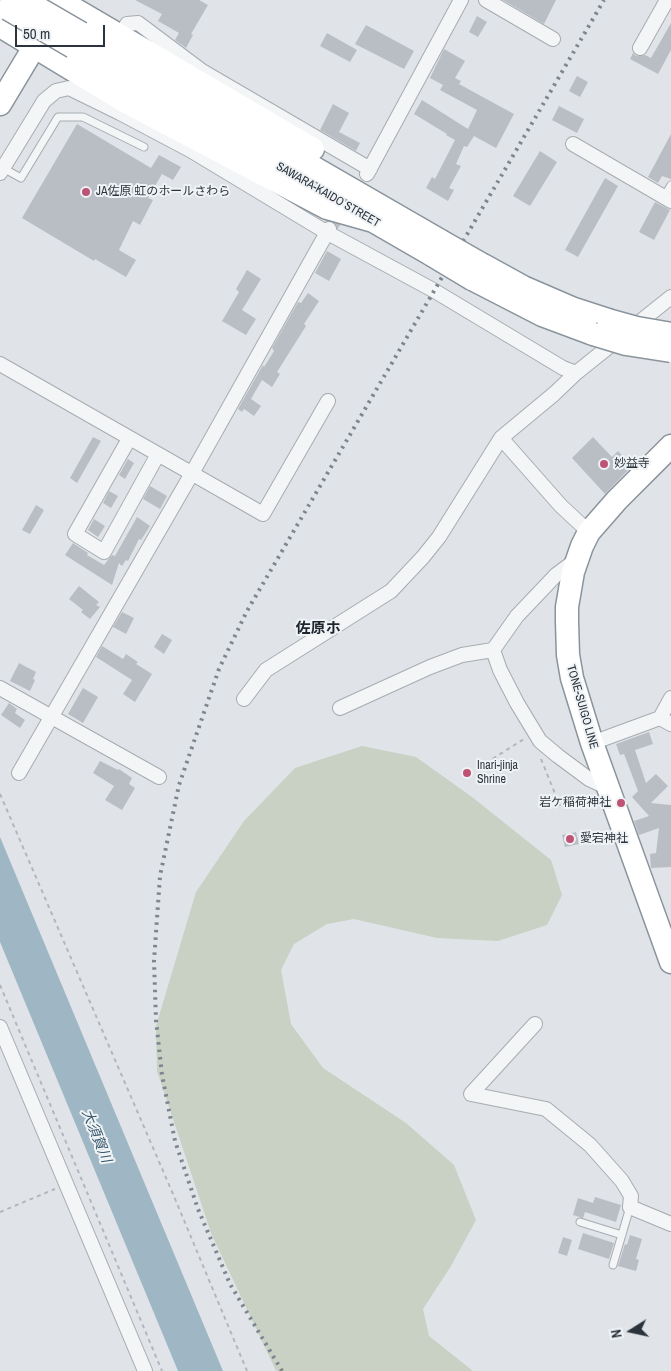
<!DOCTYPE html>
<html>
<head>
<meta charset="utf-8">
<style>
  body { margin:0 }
  #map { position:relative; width:671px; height:1371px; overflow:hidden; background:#e0e4e8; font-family:"Archivo Narrow",sans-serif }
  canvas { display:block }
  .north { position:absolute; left:606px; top:1306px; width:50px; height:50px; -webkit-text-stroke:4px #f0f3f5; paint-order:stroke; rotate:260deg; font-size:14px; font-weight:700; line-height:20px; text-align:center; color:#2b343d }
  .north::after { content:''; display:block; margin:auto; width:18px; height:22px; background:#2b343d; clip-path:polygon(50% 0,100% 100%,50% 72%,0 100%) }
  .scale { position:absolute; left:15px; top:25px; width:90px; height:22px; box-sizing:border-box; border:2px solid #2b343d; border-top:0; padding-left:6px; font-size:15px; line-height:18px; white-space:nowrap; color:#2b343d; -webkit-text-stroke:4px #f0f3f5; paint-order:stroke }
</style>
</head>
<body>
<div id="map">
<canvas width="671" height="1371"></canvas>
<div class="north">N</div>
<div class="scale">50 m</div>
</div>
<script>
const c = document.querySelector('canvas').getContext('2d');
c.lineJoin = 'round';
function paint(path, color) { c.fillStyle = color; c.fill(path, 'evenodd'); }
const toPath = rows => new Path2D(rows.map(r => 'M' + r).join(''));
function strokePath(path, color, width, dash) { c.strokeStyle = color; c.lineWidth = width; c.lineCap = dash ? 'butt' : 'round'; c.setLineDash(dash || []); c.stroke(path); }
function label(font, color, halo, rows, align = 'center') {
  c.font = font + ' "Archivo Narrow","Noto Sans JP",sans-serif'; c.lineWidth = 4; c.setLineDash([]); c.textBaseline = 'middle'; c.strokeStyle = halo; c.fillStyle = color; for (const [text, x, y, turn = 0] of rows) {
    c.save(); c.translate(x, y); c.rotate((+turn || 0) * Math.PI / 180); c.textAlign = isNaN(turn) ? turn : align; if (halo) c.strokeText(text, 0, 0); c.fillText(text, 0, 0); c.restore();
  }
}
const green = toPath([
  [362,746,416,757,472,797,551,860,562,895,547,925,498,941,437,938,354,919,327,924,294,944,281,970,291,1024,323,1068,406,1123,454,1165,476,1220,451,1266,423,1309,429,1336,473,1371,276,1371,211,1233,157,1071,156,1026,196,892,244,821,295,768]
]);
const water = toPath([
  [0,837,223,1371,178,1371,0,942]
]);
const building = toPath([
  [135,0,199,0,208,5,191,34,193,35,186,48,175,40,179,33,158,21,162,14],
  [503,0,556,0,544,24],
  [477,16,487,22,478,37,469,32],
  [671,23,671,50,658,74,630,59,633,53,636,56,645,55,651,58],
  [366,25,414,51,404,69,355,44],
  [327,33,357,50,350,62,320,46],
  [444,49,465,61,455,78,461,81,459,84,514,114,496,148,474,136,467,147,464,146,456,164,461,166,449,188,454,190,448,201,426,188,432,177,435,179,455,140,446,135,447,134,414,114,422,100,468,129,477,110,440,90,443,85,430,78],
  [577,76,588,82,580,97,569,91],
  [333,104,349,113,339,132,360,143,356,151,320,130],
  [559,106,584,119,577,133,552,120],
  [77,124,151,168,159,155,181,167,173,180,162,174,148,198,153,200,140,225,133,221,119,250,136,260,126,277,95,259,94,261,22,218],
  [671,134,671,179,662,176,658,183,648,177],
  [540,151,557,162,530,206,513,196],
  [605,178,618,186,578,257,565,250],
  [655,202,670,210,654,240,639,232],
  [327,251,341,259,329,281,315,273],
  [247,270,261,279,242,310,256,319,246,335,222,321,239,292,236,289],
  [308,293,319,301,304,324,306,326,277,372,280,374,272,387,262,380,252,397,251,399,261,406,254,416,244,409,242,412,238,409,263,365,264,367,274,351,272,348,298,302,301,303],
  [93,437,101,441,77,483,70,478],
  [593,437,612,457,618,451,632,466,605,494,572,458],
  [128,459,134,463,125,479,119,475],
  [150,486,167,496,160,509,143,499],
  [109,491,118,496,111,508,103,503],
  [36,505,44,510,30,534,22,530],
  [137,517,150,526,141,540,139,539,128,561,126,560,122,566,119,563,112,585,65,555,73,543,88,553,87,555,104,565,112,555,115,556],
  [94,519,105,526,98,537,88,530],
  [79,586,99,602,96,605,100,607,90,619,81,612,83,610,69,599],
  [122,612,134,618,126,634,113,627],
  [162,634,172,640,164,654,154,647],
  [102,646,123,659,126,654,138,662,136,664,152,674,135,702,123,694,132,680,96,657],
  [19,663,36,672,33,679,35,680,30,691,10,681],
  [83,688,98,697,83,723,68,714],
  [9,703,17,709,15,713,25,720,20,728,1,715],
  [649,732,653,744,635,750,646,783,656,774,668,786,651,803,671,805,671,867,651,868,650,854,656,853,659,828,639,835,634,821,649,816,632,797,638,791,624,754,620,755,616,744],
  [100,761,118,770,119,769,132,778,129,784,135,788,122,810,105,800,114,786,93,773],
  [576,832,579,844,565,847,562,835],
  [595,1197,621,1205,616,1222,585,1212,583,1218,573,1215,578,1198,593,1203],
  [583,1233,614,1243,609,1259,578,1249],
  [630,1235,642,1239,636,1259,639,1260,636,1271,618,1266,625,1244,627,1245],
  [563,1237,572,1240,567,1256,558,1253]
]);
const minorTunnel = toPath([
  [329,229,367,174]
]);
const path = toPath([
  [541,759,560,806],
  [486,763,524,739],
  [0,794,173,1194,247,1371],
  [0,985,162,1371],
  [0,1212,55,1189]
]);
const service = toPath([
  [3,168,21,178,58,117,83,117,144,147],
  [664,197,671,185],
  [580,1222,622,1235],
  [613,1265,630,1207]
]);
const minor = toPath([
  [486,0,553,39],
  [121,35,127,24,138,23,202,71,370,169],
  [640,48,667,0],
  [120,113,190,150,326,232,433,290,563,368,576,373,671,297],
  [573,144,671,201],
  [0,173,44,101,56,91,69,88,120,113,124,105],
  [367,174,461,0],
  [0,364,263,514,328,401],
  [501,438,561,506,589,532],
  [129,439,75,534,104,552,157,456],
  [576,560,556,575,517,616,493,650,500,670,517,703,540,741,558,756,589,779,608,788],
  [0,688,159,777],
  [244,699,266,670,391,591,423,557,439,537,501,438,554,394,576,373],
  [340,708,430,667,462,655,493,650],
  [660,718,671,698],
  [592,743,660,718,671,724],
  [19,773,191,475,329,229],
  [535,1024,471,1094,546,1109,590,1145,622,1181,631,1196,630,1207,671,1224],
  [0,1027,145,1371]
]);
const trunk = toPath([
  [59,0,313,149],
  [0,26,126,102,327,208,373,221],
  [81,33,441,241],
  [73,47,273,163],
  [0,104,42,34],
  [361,214,432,255],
  [483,265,523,287,574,309,608,320],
  [472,279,542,315,593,334],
  [671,446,617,500,589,532,582,546,573,572,567,607,567,621,568,655,572,678,592,743,671,962]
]);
const rail = toPath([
  [282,1371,230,1284,198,1209,175,1141,162,1075,156,1020,154,961,160,876,179,785,219,669,247,611,604,0]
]);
const trunkBridge = toPath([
  [24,0,81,33],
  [8,9,73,47],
  [441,241,483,265],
  [432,255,472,279],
  [608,320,637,328,671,334],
  [593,334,626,344,671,351]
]);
const markers = [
  [86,192,5,"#bf5374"],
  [604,464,5,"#bf5374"],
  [467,773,5,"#bf5374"],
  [621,803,5,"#bf5374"],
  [570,839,5,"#bf5374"]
];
const poiNames = [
  ["JA佐原 虹のホールさわら",96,192],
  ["妙益寺",614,464],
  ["Inari-jinja",477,766],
  ["Shrine",477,780],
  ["岩ケ稲荷神社",611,803,"right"],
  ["愛宕神社",580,839]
];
const streetNames = [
  ["SAWARA-KAIDO STREET",328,195,30],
  ["TONE-SUIGO LINE",582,707,74]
];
const waterNames = [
  ["大須賀川",96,1136,68]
];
const quarterNames = [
  ["佐原ホ",318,629]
];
paint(green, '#c8d1c3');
paint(water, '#9fb7c4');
paint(building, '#b8bec4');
strokePath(minorTunnel, '#bcc1c6', 14, [14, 7]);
strokePath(service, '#a6acb1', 9);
strokePath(minor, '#a6acb1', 16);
strokePath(trunk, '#8a949d', 25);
strokePath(path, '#b3b7bb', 2, [4, 4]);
strokePath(service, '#f3f5f6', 7);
strokePath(minor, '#f3f5f6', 14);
strokePath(trunk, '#fff', 22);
strokePath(rail, '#7c868f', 4, [2.5, 5]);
strokePath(trunkBridge, '#8a949d', 25, []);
strokePath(trunkBridge, '#fff', 22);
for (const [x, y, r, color] of markers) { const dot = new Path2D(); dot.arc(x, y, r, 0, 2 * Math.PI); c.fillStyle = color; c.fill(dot); strokePath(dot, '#f0f3f5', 2); }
label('12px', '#2b343d', '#f0f3f5', poiNames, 'left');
label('12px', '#2b343d', '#f0f3f5', streetNames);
label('italic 14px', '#39586d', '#f0f3f5', waterNames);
label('bold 15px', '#1d262e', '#f0f3f5', quarterNames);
</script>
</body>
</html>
